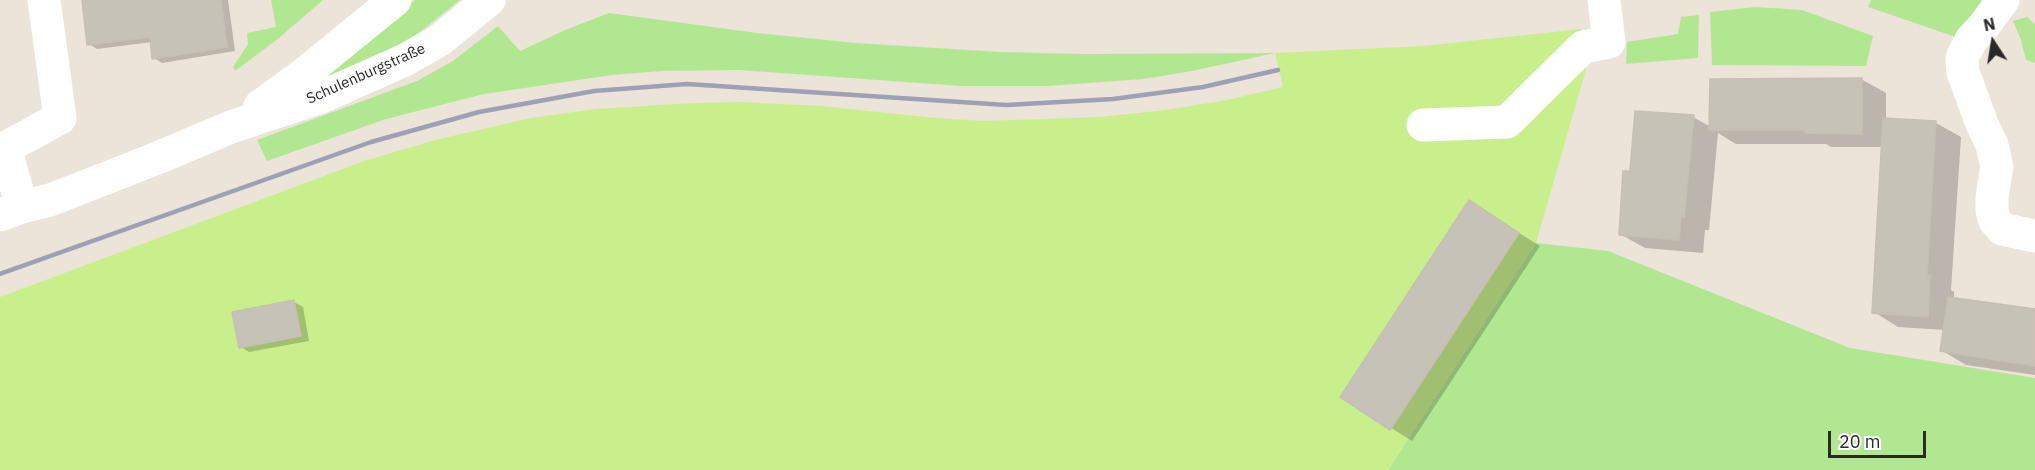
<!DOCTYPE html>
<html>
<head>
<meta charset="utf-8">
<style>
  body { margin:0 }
  #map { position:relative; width:2035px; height:470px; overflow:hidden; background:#ece3d9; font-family:"IBM Plex Sans",sans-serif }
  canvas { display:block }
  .north { position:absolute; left:1963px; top:12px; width:60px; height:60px; -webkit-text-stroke:4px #fff; paint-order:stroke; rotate:348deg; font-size:16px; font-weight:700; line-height:24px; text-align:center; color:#292929 }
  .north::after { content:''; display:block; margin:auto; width:21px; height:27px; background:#292929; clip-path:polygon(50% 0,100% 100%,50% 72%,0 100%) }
  .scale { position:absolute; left:1828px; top:431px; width:98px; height:27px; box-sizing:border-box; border:3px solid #292929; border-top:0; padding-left:8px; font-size:18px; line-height:21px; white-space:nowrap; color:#292929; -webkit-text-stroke:4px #fff; paint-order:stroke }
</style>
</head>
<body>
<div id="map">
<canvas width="2035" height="470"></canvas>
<div class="north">N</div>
<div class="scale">20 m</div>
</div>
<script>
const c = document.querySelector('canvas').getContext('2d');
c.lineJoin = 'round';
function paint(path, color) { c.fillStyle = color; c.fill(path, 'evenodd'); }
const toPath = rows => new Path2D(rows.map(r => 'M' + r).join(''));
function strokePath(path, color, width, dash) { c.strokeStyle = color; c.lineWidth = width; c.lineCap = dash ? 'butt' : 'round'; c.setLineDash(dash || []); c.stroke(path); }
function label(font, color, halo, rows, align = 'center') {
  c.font = font + ' "IBM Plex Sans",sans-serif'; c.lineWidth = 5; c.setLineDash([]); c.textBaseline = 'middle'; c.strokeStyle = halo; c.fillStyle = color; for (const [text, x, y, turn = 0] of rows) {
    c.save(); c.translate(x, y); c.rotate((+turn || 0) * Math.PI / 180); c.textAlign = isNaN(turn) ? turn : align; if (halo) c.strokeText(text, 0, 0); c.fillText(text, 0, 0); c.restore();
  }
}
const green = toPath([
  [271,0,323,0,279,38,235,71,233,67,248,44,247,33,276,27],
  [415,0,460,0,416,35,391,51,330,78,328,71],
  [1871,0,1981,0,1985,6,1962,39,1868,7],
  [1756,7,1802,10,1873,36,1866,66,1712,65,1710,12],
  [609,13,757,33,856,43,1000,52,1083,54,1275,53,1192,71,1143,79,1048,86,961,86,739,70,662,71,612,75,484,94,421,110,383,120,267,161,257,140,417,81,453,61,498,26,520,51,565,30],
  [1699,15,1698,58,1626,64,1627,42,1678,34,1681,17],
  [2027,17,2035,24,2035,63,2026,60,2021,40,2013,21],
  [1536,243,1608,251,1850,348,2035,378,2035,470,1388,470]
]);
const pitch = toPath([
  [1581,29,1586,69,1536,243,1388,470,0,470,0,297,364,161,435,140,531,118,596,109,693,103,740,102,821,106,936,118,984,121,1100,117,1166,110,1227,100,1283,87,1275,53,1423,46]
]);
const shadow = toPath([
  [83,0,228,0,235,51,162,63,154,58,152,42,97,49,89,44],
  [1861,79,1886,93,1886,120,1936,123,1961,137,1951,290,1954,292,1954,299,2035,311,2035,375,1966,365,1941,350,1945,330,1898,327,1874,312,1883,147,1831,147,1826,144,1736,144,1718,133,1709,230,1705,230,1703,253,1645,248,1620,234,1631,173,1693,117,1711,127],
  [1490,215,1540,246,1412,441,1342,397],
  [294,302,303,307,309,341,249,352,241,347]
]);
const building = toPath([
  [82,0,221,0,227,47,152,59,150,37,87,45,82,0],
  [1862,78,1862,134,1805,133,1805,130,1709,130,1710,79,1862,78],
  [1635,111,1694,115,1684,217,1681,216,1679,240,1619,235,1623,171,1630,171,1635,111],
  [1883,118,1936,121,1927,275,1930,276,1928,317,1872,313,1883,118],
  [1469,200,1519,233,1390,430,1340,397,1469,200],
  [1948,297,2035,309,2035,366,1940,351,1948,297],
  [294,300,301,336,239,348,232,312,294,300]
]);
const minor = toPath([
  [2003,0,1983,27,1971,40,1962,58,1963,72,1982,124,1992,145,1997,166,1992,197,1992,211,1995,221,2002,229,2035,236],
  [260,106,304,74,395,0],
  [1423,125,1507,122,1583,47,1609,42,1604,0],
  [22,207,5,148,60,118,44,0],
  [0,215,22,207,50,200,155,159,231,127,324,96,405,60,440,40,489,0]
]);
const rail = toPath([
  [0,274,371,142,479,112,594,91,687,84,1006,105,1113,99,1203,87,1278,70]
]);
const streetNames = [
  ["Schulenburgstraße",366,74,-24]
];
paint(green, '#b2e792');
paint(pitch, '#c9ef8d');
paint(shadow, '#0003');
paint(building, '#c7c2b8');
strokePath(building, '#c8bfb3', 1.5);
strokePath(minor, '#fff', 33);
strokePath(rail, '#9ca1b5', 4.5);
label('15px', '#292929', '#fff', streetNames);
</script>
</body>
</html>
